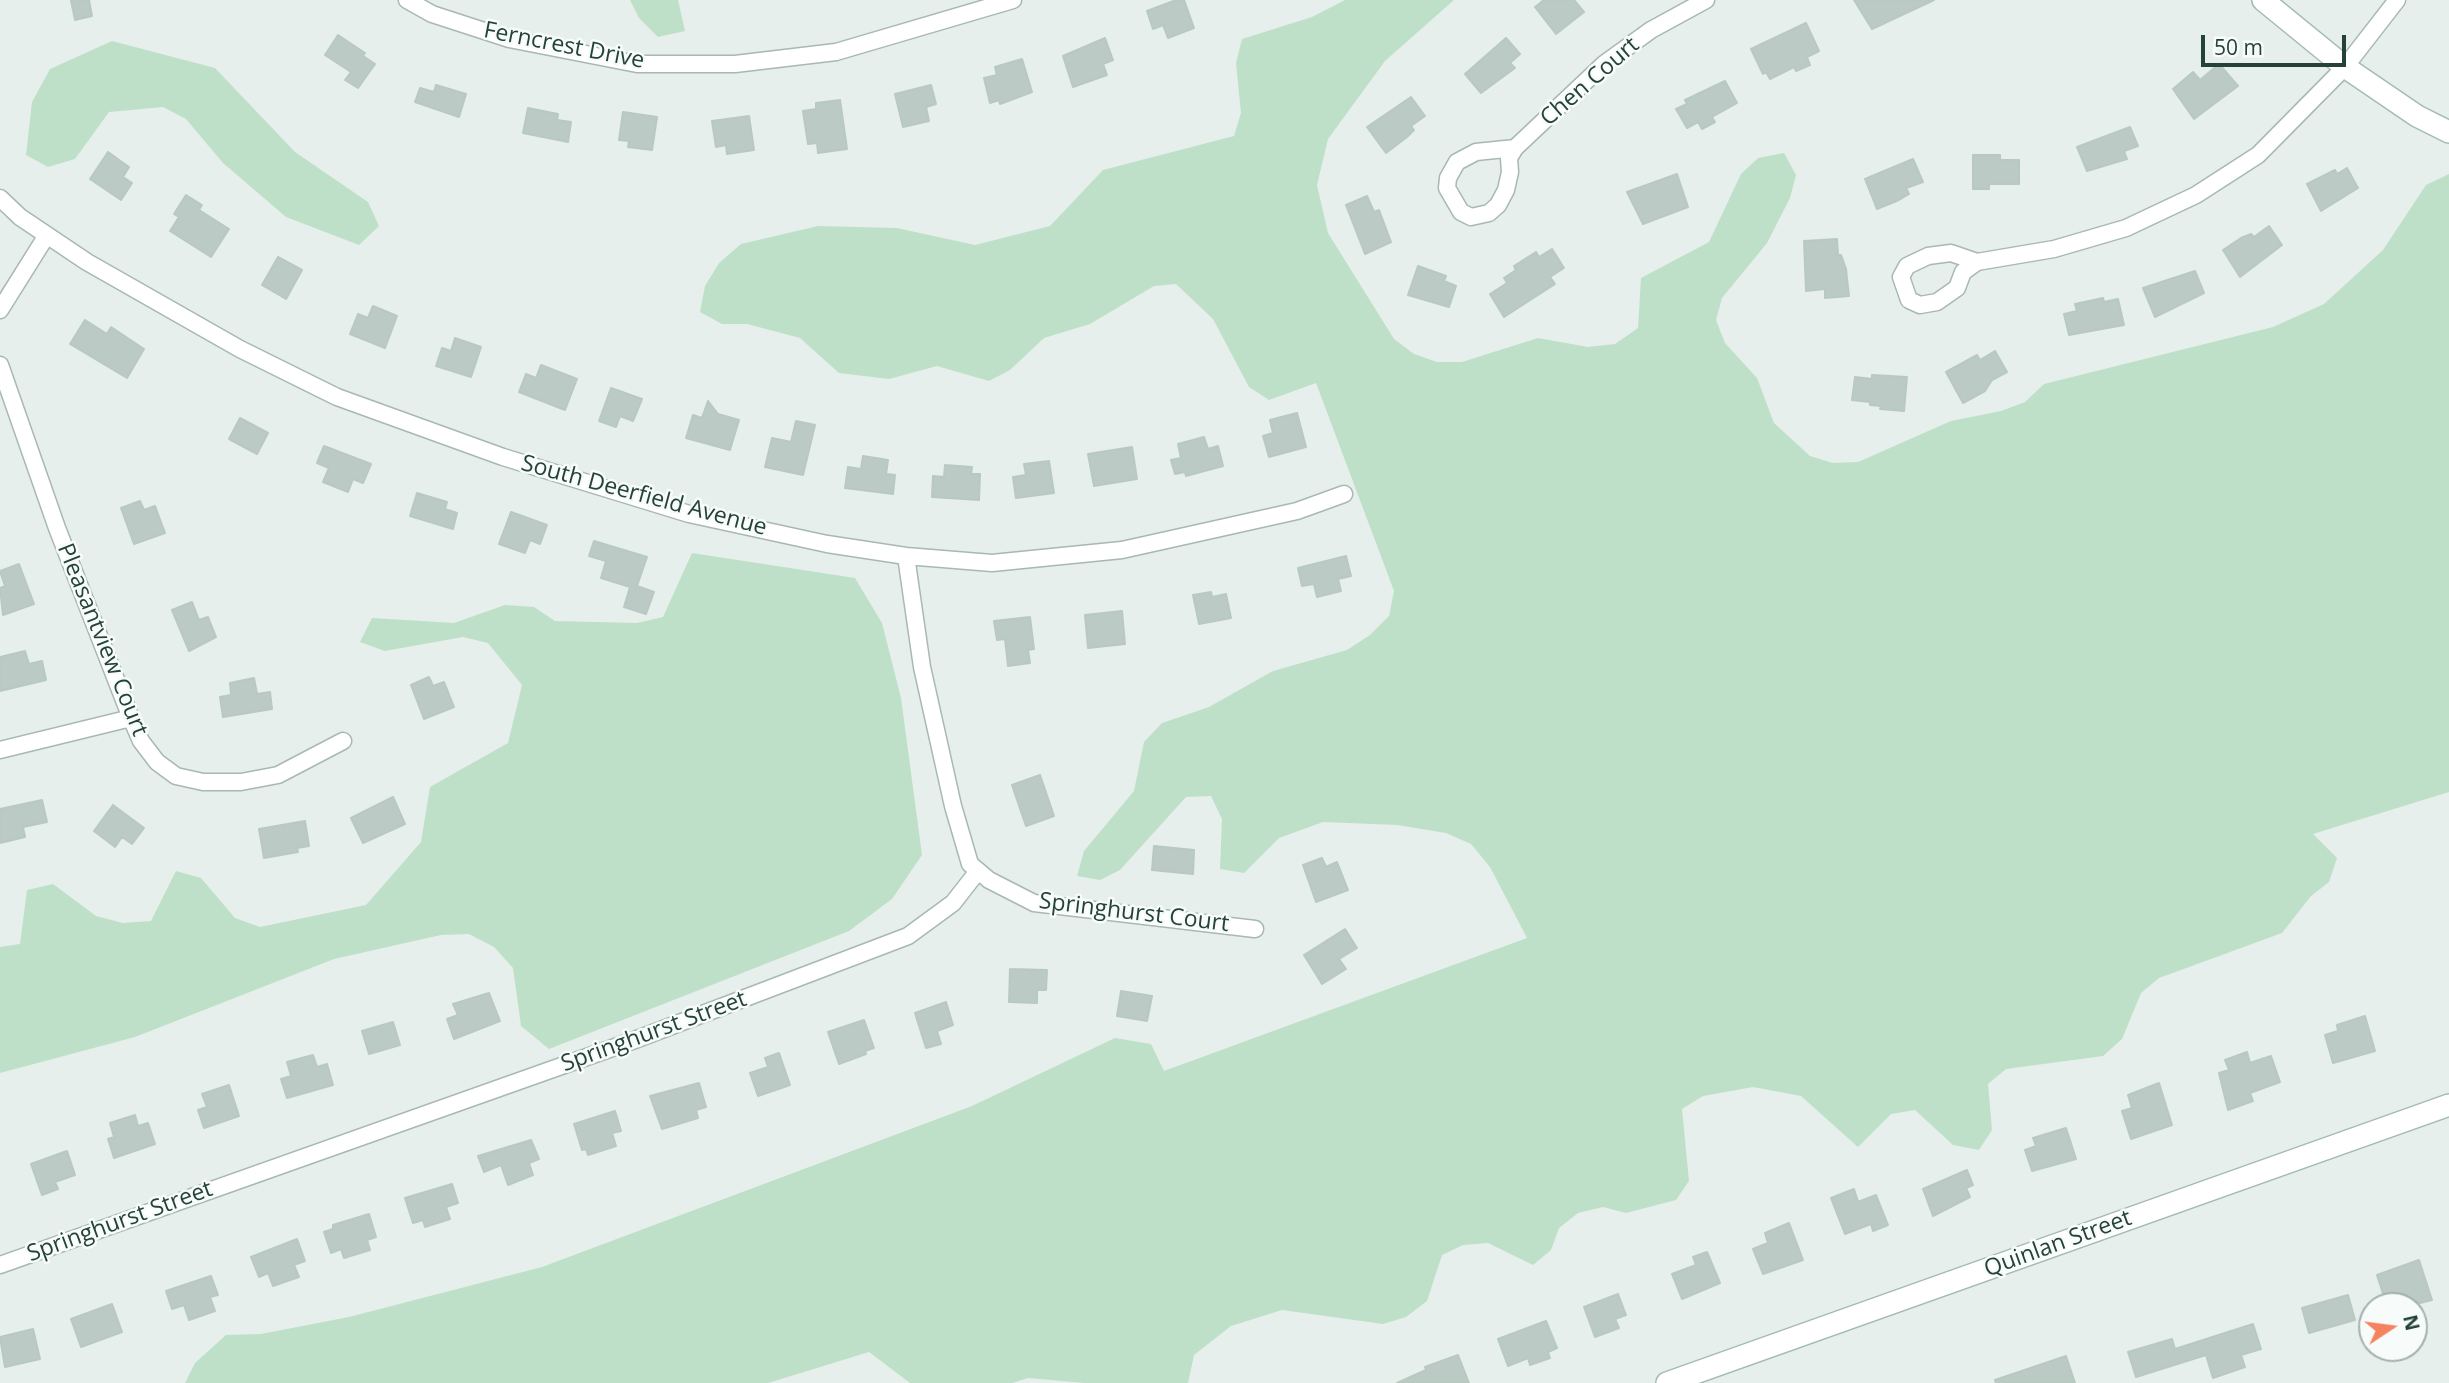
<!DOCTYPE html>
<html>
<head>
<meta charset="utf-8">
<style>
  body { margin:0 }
  #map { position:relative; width:2449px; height:1383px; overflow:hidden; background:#e6efeb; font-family:"Open Sans",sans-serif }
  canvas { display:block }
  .north { position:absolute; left:2358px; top:1292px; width:70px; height:70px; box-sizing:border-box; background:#f7fbf9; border:2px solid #a3b1ad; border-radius:50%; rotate:77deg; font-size:19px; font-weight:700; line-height:28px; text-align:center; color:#24423a }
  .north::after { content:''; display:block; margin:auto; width:24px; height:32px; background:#f4845f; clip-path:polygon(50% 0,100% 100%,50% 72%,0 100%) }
  .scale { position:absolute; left:2201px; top:35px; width:145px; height:32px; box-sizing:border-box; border:4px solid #24423a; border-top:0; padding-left:9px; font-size:21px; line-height:24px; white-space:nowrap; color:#24423a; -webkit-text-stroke:5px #f7fbf9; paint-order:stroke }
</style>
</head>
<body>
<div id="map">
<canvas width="2449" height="1383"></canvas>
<div class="north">N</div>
<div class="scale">50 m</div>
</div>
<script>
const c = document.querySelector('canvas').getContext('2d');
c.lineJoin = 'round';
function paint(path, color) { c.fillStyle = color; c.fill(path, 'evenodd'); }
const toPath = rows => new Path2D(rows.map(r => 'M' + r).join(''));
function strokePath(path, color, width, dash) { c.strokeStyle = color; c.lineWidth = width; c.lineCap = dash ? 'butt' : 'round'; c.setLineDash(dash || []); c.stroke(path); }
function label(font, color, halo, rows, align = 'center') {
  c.font = font + ' "Open Sans",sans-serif'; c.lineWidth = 5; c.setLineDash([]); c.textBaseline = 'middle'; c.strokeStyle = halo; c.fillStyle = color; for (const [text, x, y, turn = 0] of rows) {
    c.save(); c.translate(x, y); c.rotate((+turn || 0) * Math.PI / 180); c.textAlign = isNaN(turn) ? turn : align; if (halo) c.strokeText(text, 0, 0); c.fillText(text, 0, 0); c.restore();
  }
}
const green = toPath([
  [630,0,678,0,685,31,658,37,639,18],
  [1345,0,1454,0,1385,61,1328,139,1317,185,1328,233,1394,339,1414,354,1437,362,1462,362,1538,338,1588,347,1615,344,1638,328,1641,278,1709,242,1741,174,1758,158,1784,153,1796,175,1790,198,1767,243,1722,298,1716,320,1725,343,1757,378,1774,423,1810,456,1833,463,1858,462,1951,421,2001,411,2025,402,2044,384,2273,327,2324,304,2383,250,2426,185,2449,174,2449,792,2313,834,2337,858,2329,882,2311,896,2282,933,2159,978,2141,993,2122,1039,2103,1056,2006,1069,1988,1084,1992,1130,1979,1150,1953,1145,1915,1110,1891,1114,1858,1147,1801,1096,1753,1087,1703,1096,1682,1109,1689,1181,1676,1200,1626,1213,1603,1207,1578,1213,1559,1228,1551,1250,1533,1265,1488,1243,1463,1245,1442,1255,1427,1301,1406,1317,1383,1324,1282,1310,1231,1326,1194,1355,1188,1383,1084,1383,1028,1378,1012,1383,910,1383,869,1352,768,1383,185,1383,195,1363,226,1335,261,1334,349,1317,542,1267,972,1106,1115,1038,1151,1044,1164,1071,1527,938,1490,867,1471,844,1446,833,1397,825,1323,822,1279,838,1244,873,1220,869,1222,819,1211,796,1186,797,1120,870,1100,880,1077,876,1084,851,1134,791,1144,742,1162,723,1209,707,1273,671,1347,650,1370,635,1389,616,1394,591,1316,383,1269,400,1249,387,1213,319,1176,284,1154,286,1090,324,1044,338,1010,370,989,381,937,366,889,379,839,373,800,338,747,324,722,324,700,312,705,286,719,263,741,244,818,226,897,228,975,245,1050,226,1103,170,1234,136,1241,113,1236,63,1242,39,1312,17],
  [112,41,215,68,295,152,368,202,379,226,359,245,286,217,223,163,186,119,163,107,109,112,75,159,48,167,26,155,32,102,50,69],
  [692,553,855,578,882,623,901,698,922,855,892,899,849,931,549,1049,521,1026,513,968,494,947,469,934,441,935,334,959,135,1037,0,1073,0,947,20,944,27,890,53,884,96,916,123,923,151,921,176,871,201,878,235,918,260,927,366,905,421,842,430,787,508,743,522,685,488,643,463,637,385,651,360,642,372,618,454,623,505,605,534,607,555,621,637,623,663,617]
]);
const building = toPath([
  [71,0,89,0,92,16,75,20,71,0],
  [1176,0,1184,0,1194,28,1168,38,1163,25,1153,29,1147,11,1176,0],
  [1544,0,1574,0,1584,12,1556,34,1535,7,1544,0],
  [1854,0,1934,0,1872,29,1854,0],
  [1806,23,1819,51,1807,57,1810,65,1796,71,1794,67,1770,79,1766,72,1763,74,1751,49,1806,23],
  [338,35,365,53,363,56,375,64,358,88,345,80,351,72,325,55,338,35],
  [1105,38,1113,60,1103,64,1107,75,1073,87,1063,56,1105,38],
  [1506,38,1520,54,1510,63,1515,68,1481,93,1465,74,1506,38],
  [1022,59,1032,92,1000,104,999,100,990,103,984,78,997,75,995,67,1022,59],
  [2219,64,2238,86,2194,119,2173,89,2193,72,2200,80,2219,64],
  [1725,81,1737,103,1712,117,1715,122,1702,129,1698,122,1687,128,1676,109,1687,104,1685,100,1725,81],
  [436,85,466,94,459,117,415,102,420,88,434,92,436,85],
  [931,85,936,104,926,107,929,121,903,127,895,94,931,85],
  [1411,97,1425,116,1411,126,1414,130,1407,137,1386,153,1367,127,1411,97],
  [840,100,847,149,818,153,817,143,808,144,803,111,816,109,816,103,840,100],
  [528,108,558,114,557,120,571,122,568,142,523,133,528,108],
  [623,112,657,117,652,150,628,147,629,141,619,140,623,112],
  [749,116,754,150,727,154,726,145,716,147,712,121,749,116],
  [2130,127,2138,146,2124,151,2127,159,2087,171,2077,147,2130,127],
  [108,152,129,167,123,177,132,183,121,200,90,179,108,152],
  [1973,155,2000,155,2000,160,2019,160,2019,184,1989,184,1989,189,1973,189,1973,155],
  [1913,159,1923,182,1906,188,1909,194,1899,200,1877,209,1865,179,1913,159],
  [2347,168,2358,188,2321,211,2307,184,2335,170,2337,174,2347,168],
  [1677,174,1688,207,1643,224,1627,192,1677,174],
  [186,195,202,205,199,210,229,229,211,257,170,231,179,217,174,214,186,195],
  [1367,196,1374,212,1379,210,1391,242,1365,254,1346,205,1367,196],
  [2269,226,2282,245,2240,277,2223,250,2241,238,2251,234,2254,237,2269,226],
  [1837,239,1838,255,1841,255,1846,269,1849,296,1825,298,1825,289,1806,291,1804,241,1837,239],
  [1552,249,1564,268,1550,277,1555,284,1504,317,1490,294,1507,283,1504,278,1516,270,1514,266,1536,252,1539,257,1552,249],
  [278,257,302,270,286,299,262,285,278,257],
  [1418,266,1446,276,1444,281,1456,286,1449,307,1408,295,1418,266],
  [2195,271,2204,293,2155,317,2143,288,2195,271],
  [2103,298,2104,302,2118,299,2124,325,2069,335,2064,314,2077,311,2075,304,2103,298],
  [373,306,397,316,385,348,350,334,358,314,368,318,373,306],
  [85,320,107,334,111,327,144,349,127,378,70,344,85,320],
  [455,338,481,347,471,377,436,366,442,348,451,351,455,338],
  [1995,351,2007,372,1992,380,1985,391,1963,403,1946,372,1977,355,1980,360,1995,351],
  [541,365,577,379,565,410,519,392,526,374,536,378,541,365],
  [1872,375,1907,377,1904,411,1880,409,1881,406,1870,405,1870,402,1852,400,1855,377,1872,379,1872,375],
  [611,388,642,399,633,421,620,416,616,427,599,421,611,388],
  [708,401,718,414,739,420,730,450,686,438,693,415,702,418,708,401],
  [1297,413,1306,447,1269,457,1263,436,1273,433,1270,420,1297,413],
  [240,418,268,433,257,454,229,439,240,418],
  [796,421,815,425,803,475,765,467,772,438,791,442,796,421],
  [1204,437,1208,449,1218,446,1223,466,1186,476,1185,472,1175,474,1171,460,1181,458,1178,444,1204,437],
  [324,446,371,464,363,483,353,479,348,492,323,482,329,468,317,463,324,446],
  [1132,447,1137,479,1094,486,1088,454,1132,447],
  [863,456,888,460,886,474,895,475,893,494,845,488,848,467,861,469,863,456],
  [1049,461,1054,493,1016,498,1013,477,1026,475,1024,464,1049,461],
  [945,465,972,467,971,474,980,474,979,500,932,497,933,476,944,477,945,465],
  [417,493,447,502,445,509,457,513,453,529,410,516,417,493],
  [140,501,144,510,155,506,165,533,134,544,121,508,140,501],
  [511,512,547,525,540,544,530,540,525,553,499,544,511,512],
  [594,541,647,557,637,586,654,592,646,614,624,607,630,587,601,578,606,561,589,556,594,541],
  [1346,556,1351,576,1338,579,1341,591,1317,597,1314,584,1302,586,1298,568,1346,556],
  [19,564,34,604,3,615,0,588,5,586,0,571,19,564],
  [1211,592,1212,597,1226,594,1231,618,1199,624,1193,595,1211,592],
  [192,602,199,620,208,617,216,637,189,651,172,610,192,602],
  [1122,611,1125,644,1088,648,1085,615,1122,611],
  [1030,617,1034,649,1028,650,1030,663,1008,666,1005,639,997,640,994,621,1030,617],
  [25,651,29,664,42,661,46,680,0,691,0,657,25,651],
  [429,677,433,686,444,682,454,707,424,719,411,685,429,677],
  [254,678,257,694,270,692,272,709,223,717,220,697,231,695,230,683,254,678],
  [1040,775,1054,816,1026,826,1012,785,1040,775],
  [393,797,405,824,363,843,351,818,393,797],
  [42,800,47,822,23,827,25,837,0,843,0,809,42,800],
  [113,805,144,828,132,844,122,837,115,847,94,831,113,805],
  [305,821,309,846,297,848,298,852,264,858,259,829,305,821],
  [1154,846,1194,850,1193,874,1152,870,1154,846],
  [1322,858,1326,867,1337,862,1348,890,1316,902,1303,865,1322,858],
  [1345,929,1357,948,1339,959,1346,969,1322,984,1304,955,1345,929],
  [1010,969,1047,970,1046,990,1037,990,1037,1003,1009,1002,1010,969],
  [1121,991,1152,996,1147,1021,1117,1016,1121,991],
  [489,993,500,1021,454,1039,447,1019,458,1015,453,1004,489,993],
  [946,1002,953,1025,937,1031,941,1044,926,1048,915,1013,946,1002],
  [2365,1016,2375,1051,2333,1063,2325,1035,2338,1031,2337,1025,2365,1016],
  [864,1020,874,1048,865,1051,866,1054,839,1064,828,1032,864,1020],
  [393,1022,400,1045,369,1054,362,1031,393,1022],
  [2247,1052,2250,1063,2271,1056,2280,1082,2250,1093,2253,1101,2228,1110,2219,1073,2229,1070,2225,1060,2247,1052],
  [779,1053,790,1085,758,1096,750,1073,768,1067,765,1058,779,1053],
  [313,1055,317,1067,327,1064,333,1085,287,1098,281,1079,291,1076,287,1062,313,1055],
  [699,1083,706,1107,696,1110,698,1118,662,1129,650,1096,699,1083],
  [2159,1083,2172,1125,2131,1139,2122,1111,2132,1108,2128,1095,2159,1083],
  [229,1085,239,1116,204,1128,198,1110,207,1107,202,1094,229,1085],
  [615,1111,621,1131,612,1133,616,1146,588,1155,586,1149,582,1150,574,1124,615,1111],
  [135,1115,138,1126,148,1123,155,1144,114,1158,108,1139,114,1137,110,1123,135,1115],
  [2066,1128,2076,1159,2032,1171,2025,1150,2036,1146,2033,1138,2066,1128],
  [531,1140,539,1159,529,1163,533,1175,508,1185,501,1165,484,1172,478,1156,531,1140],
  [67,1151,75,1175,55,1182,58,1189,42,1195,31,1164,67,1151],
  [1967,1170,1973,1185,1966,1188,1970,1197,1933,1216,1923,1189,1967,1170],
  [452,1184,458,1203,446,1207,450,1219,425,1227,423,1220,413,1223,405,1198,452,1184],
  [1854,1189,1858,1202,1876,1195,1888,1225,1873,1231,1871,1224,1845,1234,1831,1198,1854,1189],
  [369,1214,376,1237,367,1240,370,1250,344,1258,341,1249,331,1253,324,1232,333,1229,333,1225,369,1214],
  [1789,1223,1803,1260,1763,1274,1753,1249,1768,1243,1765,1233,1789,1223],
  [297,1239,305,1261,294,1265,299,1277,273,1286,268,1273,259,1277,251,1257,297,1239],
  [1707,1252,1720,1283,1682,1299,1672,1274,1696,1265,1693,1257,1707,1252],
  [2419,1260,2432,1300,2408,1306,2404,1293,2385,1300,2377,1275,2419,1260],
  [211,1276,218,1295,210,1297,215,1311,189,1320,184,1305,172,1309,166,1291,211,1276],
  [1618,1294,1626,1315,1615,1319,1619,1328,1595,1337,1584,1307,1618,1294],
  [2348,1295,2355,1320,2309,1333,2302,1308,2348,1295],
  [112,1304,122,1332,81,1347,71,1319,112,1304],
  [1546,1321,1557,1348,1548,1352,1550,1358,1530,1365,1528,1358,1508,1366,1498,1339,1546,1321],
  [2253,1324,2261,1349,2241,1355,2245,1367,2213,1378,2206,1355,2136,1377,2128,1352,2172,1339,2175,1349,2253,1324],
  [33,1329,40,1359,5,1367,0,1337,33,1329],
  [1458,1355,1469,1383,1397,1383,1426,1370,1425,1367,1458,1355],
  [2066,1356,2075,1383,1996,1383,1995,1380,2066,1356]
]);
const street = toPath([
  [407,0,432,14,509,39,637,64,735,64,836,52,1013,0],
  [1515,148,1604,64,1651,30,1706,0],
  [1515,148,1509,158,1510,172,1506,190,1498,205,1489,213,1471,217,1461,212,1447,188,1448,178,1457,162,1476,152,1515,148],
  [0,198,20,217,87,262,240,349,337,397,503,457,689,514,827,544,906,556,992,563,1122,550,1297,511,1344,494],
  [1951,253,1977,262,1963,272,1957,288,1937,302,1920,305,1909,300,1901,277,1907,266,1928,256,1951,253],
  [1977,262,2054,249,2126,228,2196,195,2258,155,2345,67,2397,0],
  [0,310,47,235],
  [0,365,57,528,131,718,141,741,157,762,176,776,203,782,241,782,278,775,343,741],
  [906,556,922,667,953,806,970,864,989,880,1034,903,1255,929],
  [0,750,131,718],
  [0,1265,632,1041,908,936,953,903,978,871]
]);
const secondary = toPath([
  [2263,0,2345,67,2417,116,2449,132],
  [1667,1383,2449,1105]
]);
const streetNames = [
  ["Ferncrest Drive",564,46,11],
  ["Chen Court",1590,82,-41],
  ["South Deerfield Avenue",644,496,15],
  ["Pleasantview Court",102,640,68],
  ["Springhurst Court",1134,913,7],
  ["Springhurst Street",654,1032,-20],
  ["Springhurst Street",120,1222,-20],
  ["Quinlan Street",2058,1244,-20]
];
paint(green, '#bfe0c8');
paint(building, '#bbcac4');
strokePath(building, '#b8c9c2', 2);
strokePath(street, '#a8b8b2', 19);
strokePath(secondary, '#a4bbb3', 24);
strokePath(street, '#fff', 16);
strokePath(secondary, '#fff', 21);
label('23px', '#24423a', '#f7fbf9', streetNames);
</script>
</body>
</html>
